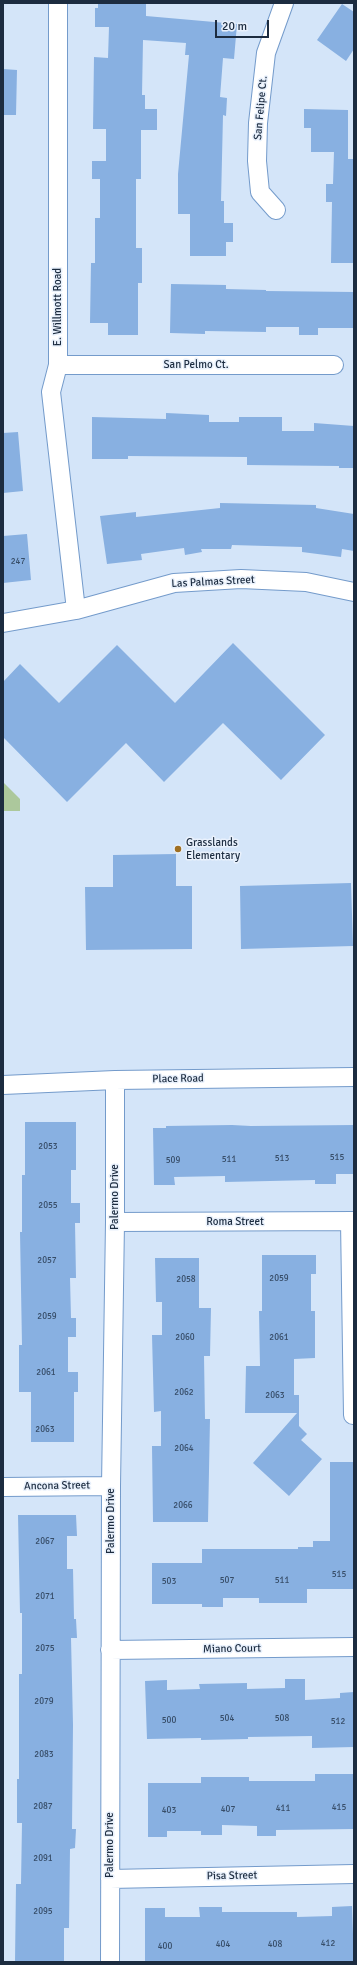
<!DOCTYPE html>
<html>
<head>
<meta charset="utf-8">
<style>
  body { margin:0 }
  #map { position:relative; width:357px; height:1965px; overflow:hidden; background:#d4e5f9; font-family:Signika,sans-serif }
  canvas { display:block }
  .frame { position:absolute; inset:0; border:4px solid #1c2c40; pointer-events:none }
  .scale { position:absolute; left:215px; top:20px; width:54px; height:18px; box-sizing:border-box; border:2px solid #1c2c40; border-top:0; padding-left:5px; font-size:12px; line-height:14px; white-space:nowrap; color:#1c2c40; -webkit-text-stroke:3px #e9f1fc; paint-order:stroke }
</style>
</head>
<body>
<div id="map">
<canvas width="357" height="1965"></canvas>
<div class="frame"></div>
<div class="scale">20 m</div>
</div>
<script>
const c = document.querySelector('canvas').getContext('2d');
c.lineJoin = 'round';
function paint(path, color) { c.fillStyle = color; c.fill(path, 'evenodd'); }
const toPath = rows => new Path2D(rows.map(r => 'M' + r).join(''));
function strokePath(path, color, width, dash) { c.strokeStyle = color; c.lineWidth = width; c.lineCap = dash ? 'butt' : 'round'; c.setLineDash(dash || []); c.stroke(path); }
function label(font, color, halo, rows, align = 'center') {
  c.font = font + ' Signika,sans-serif'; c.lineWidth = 3; c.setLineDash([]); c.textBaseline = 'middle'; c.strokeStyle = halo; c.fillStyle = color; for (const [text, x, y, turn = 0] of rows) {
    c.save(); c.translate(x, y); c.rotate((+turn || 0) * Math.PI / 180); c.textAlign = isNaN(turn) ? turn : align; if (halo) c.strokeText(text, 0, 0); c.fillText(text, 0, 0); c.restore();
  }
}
const green = toPath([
  [3,782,20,799,20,811,3,811]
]);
const building = toPath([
  [98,3,146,3,146,16,237,24,234,59,223,58,220,97,227,98,226,116,223,115,221,201,224,201,224,223,233,223,233,242,226,242,226,256,190,256,190,214,178,214,178,174,189,55,185,55,186,43,143,40,142,95,145,95,145,109,157,109,157,130,141,130,141,179,136,179,136,248,142,248,142,283,138,283,138,335,108,335,108,323,90,323,91,263,95,263,95,218,100,218,100,179,92,179,92,161,106,161,106,129,93,129,94,57,108,58,109,27,95,27,95,8,98,8],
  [342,4,354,12,354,49,346,61,317,40],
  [3,69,17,70,16,115,3,115],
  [304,109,348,110,348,159,354,159,354,263,331,263,332,202,326,202,326,184,333,184,334,152,311,152,311,128,304,128],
  [171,284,226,285,226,289,266,290,266,291,354,292,354,328,318,328,318,335,299,335,299,327,266,327,266,332,205,331,205,334,170,333],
  [166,413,209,415,209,422,239,422,239,417,282,417,282,431,314,431,314,423,354,426,354,468,339,468,339,466,247,465,247,457,128,456,128,459,92,459,92,417,166,419],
  [18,432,23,491,3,493,3,433],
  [220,503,316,505,316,508,354,514,354,551,342,549,341,557,302,552,302,547,232,545,231,549,201,549,202,552,185,555,184,548,141,554,142,560,107,564,100,516,136,512,136,517,220,508],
  [27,534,31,580,3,583,3,536],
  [233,643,325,735,281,780,223,723,164,782,126,743,67,802,3,737,3,682,20,664,59,703,117,645,175,703],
  [176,854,176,886,192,886,192,949,86,950,85,887,113,887,113,855],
  [351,883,353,946,241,949,240,886],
  [25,1122,76,1122,76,1170,71,1170,71,1203,80,1203,80,1223,75,1223,76,1278,70,1278,71,1318,76,1318,76,1337,68,1337,68,1372,78,1372,78,1392,74,1392,74,1442,31,1442,31,1392,19,1392,19,1345,22,1345,20,1232,22,1232,22,1175,25,1175],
  [232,1125,251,1126,354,1125,354,1174,336,1174,336,1184,315,1184,315,1180,225,1182,225,1176,174,1177,175,1185,154,1185,153,1128,166,1128,166,1126],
  [262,1255,316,1255,316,1274,311,1274,311,1311,315,1311,315,1358,294,1359,294,1395,299,1395,299,1426,307,1434,301,1440,322,1459,289,1496,253,1463,297,1413,245,1413,246,1366,260,1366,259,1311,262,1311],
  [155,1258,199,1258,199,1308,211,1308,210,1356,204,1356,205,1419,210,1419,208,1522,153,1522,152,1446,161,1446,161,1411,154,1412,152,1335,162,1335,162,1302,156,1302],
  [330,1462,354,1462,354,1589,307,1589,307,1603,259,1603,259,1598,223,1598,223,1607,202,1607,202,1604,152,1604,152,1563,202,1563,202,1549,298,1549,298,1547,313,1547,313,1541,330,1541],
  [18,1515,76,1515,77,1536,67,1536,67,1569,73,1569,74,1619,76,1619,77,1638,71,1638,73,1725,72,1829,76,1829,75,1848,70,1849,69,1928,64,1928,64,1962,15,1962,16,1884,21,1884,22,1823,17,1823,17,1779,19,1779,19,1674,22,1674,22,1613,20,1613],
  [285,1679,305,1679,305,1700,340,1698,340,1693,354,1692,354,1747,312,1748,312,1736,248,1737,248,1739,201,1740,201,1738,147,1739,145,1681,167,1680,167,1690,200,1689,199,1684,247,1683,247,1689,285,1688],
  [315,1774,354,1774,354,1829,276,1830,276,1836,257,1836,257,1826,222,1825,222,1835,201,1835,201,1831,167,1831,167,1837,148,1837,148,1783,201,1783,201,1777,249,1777,249,1781,315,1781],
  [352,1906,354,1962,145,1962,145,1908,165,1908,165,1917,200,1917,199,1907,222,1907,222,1912,297,1912,297,1917,332,1916,332,1907]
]);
const minor = toPath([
  [58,3,58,365,51,392,76,610],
  [276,210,260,192,257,161,258,123,266,53,284,3],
  [58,365,334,365],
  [3,623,76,610,174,583,241,579,306,582,354,592],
  [3,1085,115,1080,354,1077],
  [350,1221,353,1415],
  [115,1222,354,1221],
  [3,1487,111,1486],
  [110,1650,354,1647],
  [110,1879,354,1874],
  [110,1962,111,1486,115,1222,115,1080]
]);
const markers = [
  [178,849,4,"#9f6f22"]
];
const numberNames = [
  ["247",18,562],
  ["2053",48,1147],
  ["515",337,1158],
  ["513",282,1159],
  ["511",229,1160],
  ["509",173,1161],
  ["2055",48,1206],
  ["2057",47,1261],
  ["2059",279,1279],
  ["2058",186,1280],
  ["2059",47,1317],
  ["2060",185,1338],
  ["2061",279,1338],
  ["2061",46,1373],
  ["2062",184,1393],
  ["2063",275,1396],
  ["2063",45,1430],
  ["2064",184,1449],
  ["2066",183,1506],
  ["2067",45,1542],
  ["515",339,1575],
  ["507",227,1581],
  ["511",282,1581],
  ["503",169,1582],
  ["2071",45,1597],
  ["2075",45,1649],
  ["2079",44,1702],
  ["504",227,1719],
  ["508",282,1719],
  ["500",169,1721],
  ["512",338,1722],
  ["2083",44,1755],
  ["2087",43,1807],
  ["415",339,1808],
  ["411",283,1809],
  ["407",228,1810],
  ["403",169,1811],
  ["2091",43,1859],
  ["2095",43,1912],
  ["412",328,1944],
  ["404",223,1945],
  ["408",275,1945],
  ["400",165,1947]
];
const streetNames = [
  ["San Felipe Ct.",261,108,-85],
  ["E. Willmott Road",58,307,-90],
  ["San Pelmo Ct.",196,365],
  ["Las Palmas Street",213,582,-3],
  ["Place Road",178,1079,-1],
  ["Palermo Drive",115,1197,-90],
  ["Roma Street",235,1222],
  ["Ancona Street",57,1486,-1],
  ["Palermo Drive",111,1521,-90],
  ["Miano Court",232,1649,-1],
  ["Palermo Drive",110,1845,-90],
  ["Pisa Street",232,1876,-1]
];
const poiNames = [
  ["Grasslands",186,843],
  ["Elementary",186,856]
];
paint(green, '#acc89c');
paint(building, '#88b0e1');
strokePath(minor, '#749bcb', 20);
strokePath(minor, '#fff', 18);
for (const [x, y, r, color] of markers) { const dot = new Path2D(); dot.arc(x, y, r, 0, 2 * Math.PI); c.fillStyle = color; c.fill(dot); strokePath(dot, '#e9f1fc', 1.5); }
label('9px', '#374d68', null, numberNames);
label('11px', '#1c2c40', '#e9f1fc', streetNames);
label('11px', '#1c2c40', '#e9f1fc', poiNames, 'left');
</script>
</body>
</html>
